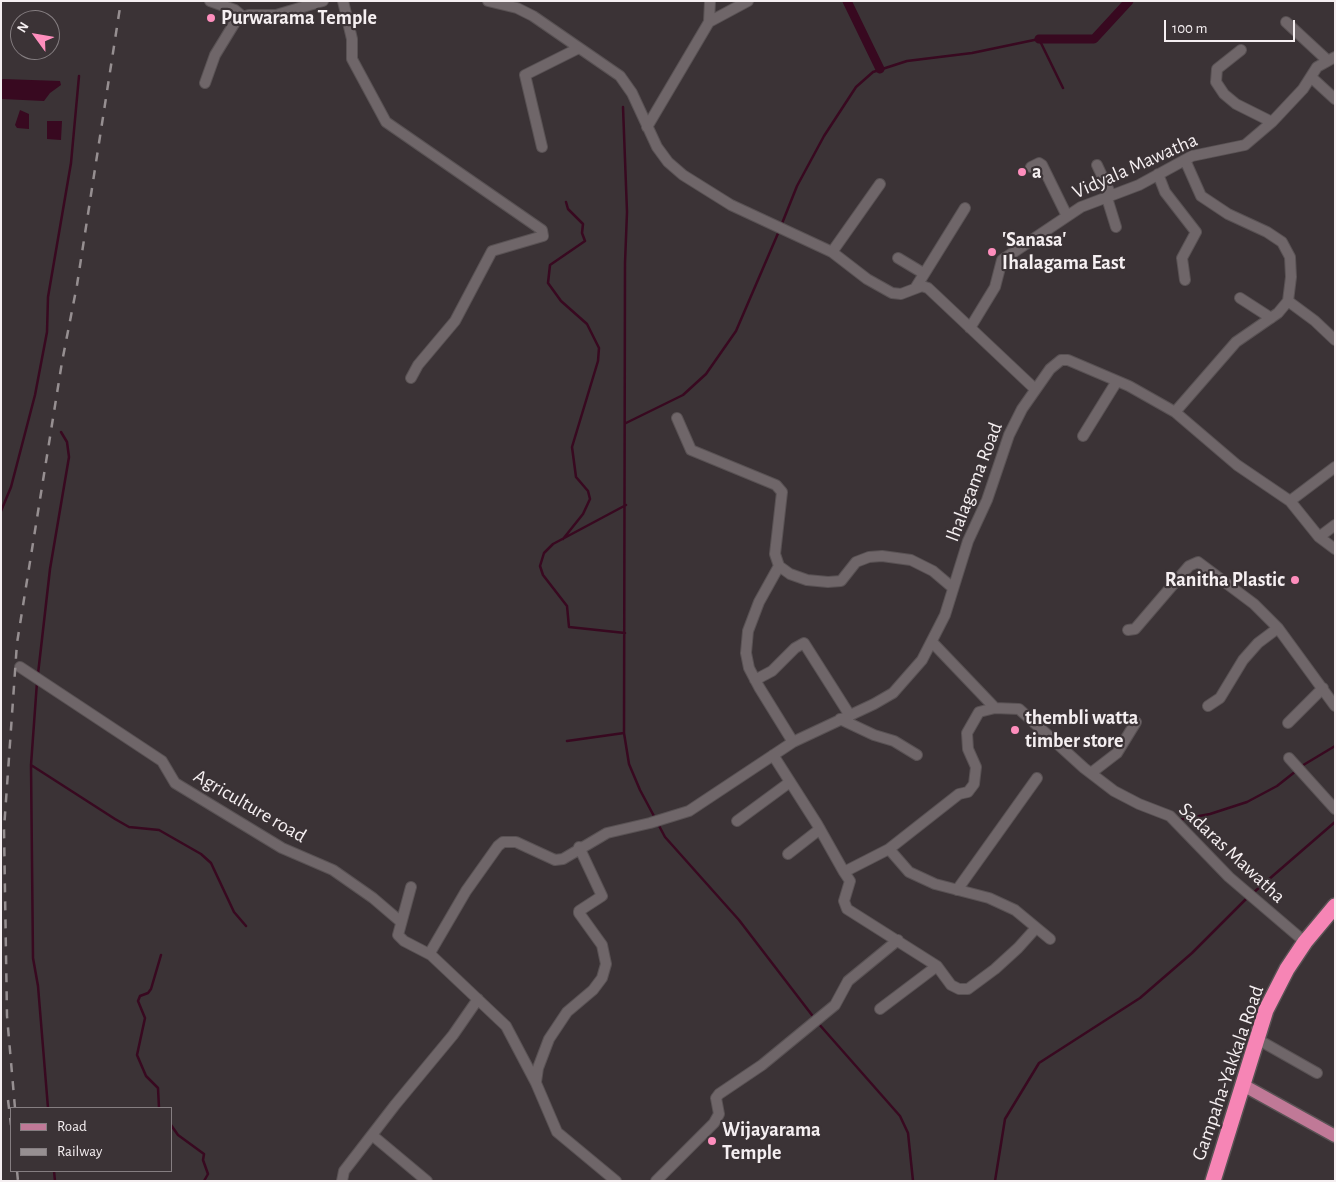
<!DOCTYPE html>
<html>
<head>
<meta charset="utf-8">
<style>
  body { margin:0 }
  #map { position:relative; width:1336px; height:1182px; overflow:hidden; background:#3b3336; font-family:"Alegreya Sans",sans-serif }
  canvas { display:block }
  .frame { position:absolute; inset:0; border:2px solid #f5eff1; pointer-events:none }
  .legend { position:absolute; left:10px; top:1107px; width:162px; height:65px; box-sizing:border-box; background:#3b3336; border:1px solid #857e81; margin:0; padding:6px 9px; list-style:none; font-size:15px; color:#f5eff1 }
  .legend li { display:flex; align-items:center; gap:10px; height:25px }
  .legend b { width:25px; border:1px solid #857e81 }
  .north { position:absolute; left:10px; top:10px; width:50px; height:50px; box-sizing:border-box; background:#3b3336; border:1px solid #857e81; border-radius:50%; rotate:302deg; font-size:14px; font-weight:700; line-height:20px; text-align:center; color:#f5eff1 }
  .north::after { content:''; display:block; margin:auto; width:18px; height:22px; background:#fe8ebd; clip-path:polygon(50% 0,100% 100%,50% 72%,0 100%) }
  .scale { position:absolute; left:1164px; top:20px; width:131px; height:22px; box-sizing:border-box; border:2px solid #f5eff1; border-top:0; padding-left:6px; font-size:15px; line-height:18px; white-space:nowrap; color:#f5eff1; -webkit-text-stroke:4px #3b3336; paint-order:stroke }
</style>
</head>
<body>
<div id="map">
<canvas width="1336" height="1182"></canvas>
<div class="frame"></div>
<ul class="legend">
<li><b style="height:6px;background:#c07997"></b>Road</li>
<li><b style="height:6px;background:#968f91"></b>Railway</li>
</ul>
<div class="north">N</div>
<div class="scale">100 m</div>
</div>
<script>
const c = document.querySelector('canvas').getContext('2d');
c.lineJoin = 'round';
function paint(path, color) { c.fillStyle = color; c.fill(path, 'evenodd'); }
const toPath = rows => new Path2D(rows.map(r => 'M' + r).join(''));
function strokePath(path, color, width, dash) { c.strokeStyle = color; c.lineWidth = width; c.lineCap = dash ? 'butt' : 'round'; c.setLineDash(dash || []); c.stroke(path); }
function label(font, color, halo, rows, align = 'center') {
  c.font = font + ' "Alegreya Sans",sans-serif'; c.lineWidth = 4.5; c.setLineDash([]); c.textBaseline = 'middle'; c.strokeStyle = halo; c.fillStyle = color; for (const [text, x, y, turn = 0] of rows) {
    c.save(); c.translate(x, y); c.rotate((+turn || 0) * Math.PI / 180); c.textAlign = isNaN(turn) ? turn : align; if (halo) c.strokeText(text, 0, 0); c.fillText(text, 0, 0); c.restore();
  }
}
const water = toPath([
  [3,79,60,81,61,85,50,93,44,101,2,99,1,80],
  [20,110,29,114,29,129,17,128,15,125],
  [47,121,62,121,61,140,47,139]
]);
const stream = toPath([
  [781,226,797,186,824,136,856,87,873,72,907,61,972,53,1039,39,1063,88],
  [626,423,683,395,706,374,736,331,779,231],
  [1,511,11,487,35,395,47,332,48,297,71,163,79,76],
  [563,539,583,514,590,499,588,491,576,477,572,447,598,361,599,348,587,324,561,301,548,283,550,265,585,241,582,233,583,224,568,209,566,202],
  [625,633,569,627,567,606,543,575,540,566,544,553,553,544,626,505],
  [38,674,50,569,69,457,67,442,61,432],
  [37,682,31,765,115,819,129,827,159,830,201,854,211,863,234,912,246,926],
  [624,733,629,764,640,790,655,818],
  [567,741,624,733,625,263,627,212,623,107],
  [31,765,33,958,38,986,48,1108],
  [1300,767,1335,746],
  [1178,820,1210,814,1247,802,1277,786,1296,771],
  [657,822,665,837,739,920,815,1019],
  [1253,893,1335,822],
  [818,1023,900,1116,908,1133,913,1181],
  [159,1108,158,1088,146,1076,137,1055,145,1018,138,1001,140,996,148,993,151,989,161,955],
  [171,1125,178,1135,204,1154,203,1160,208,1174,204,1181],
  [54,1171,55,1181],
  [995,1181,1005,1119,1039,1063,1140,998,1192,953,1249,896]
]);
const canal = toPath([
  [847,1,880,69],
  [1039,39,1094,39,1129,1]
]);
const minor = toPath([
  [210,1,235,10,242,16],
  [343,1,352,39,352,59,386,122,542,230,543,236,492,251,455,321,418,365,411,378],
  [488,1,517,8,533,16,620,76,632,93,657,147,668,162,683,175,731,205,832,252,867,279,892,293,901,294,922,286,928,288,1035,389],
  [709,22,710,1],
  [1286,22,1327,60],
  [1241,50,1217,69,1216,82,1224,94,1236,104,1272,122],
  [1311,77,1335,99],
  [205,83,215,55,237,19,249,15,276,15,323,1],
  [647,127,709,22,748,1],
  [542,147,525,75,579,48],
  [1097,165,1111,195],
  [1031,167,1039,163,1042,165,1067,216],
  [1158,174,1165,192,1196,232,1182,258,1185,280],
  [1107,198,1116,227],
  [832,252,880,184],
  [898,258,923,273],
  [916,287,965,208],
  [1240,298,1271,318],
  [1288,301,1315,321,1335,340],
  [970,328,995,287,1002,260,1081,207,1139,185,1192,156,1245,145,1272,122,1303,89,1317,67,1335,57],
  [1175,412,1236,342,1278,313,1288,301,1291,277,1290,257,1282,242,1267,232,1228,214,1201,196,1185,160],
  [677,418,691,450,776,485,782,492,775,554,779,566,790,574,807,580,828,582,841,581,856,562,869,557,882,556,911,560,933,571,953,588],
  [1083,436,1117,381],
  [1290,501,1335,467],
  [1319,537,1335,525],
  [779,566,759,602,748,631,746,653,749,668,759,687,793,742],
  [1128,630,1135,629,1189,566,1198,562,1254,604,1278,628,1335,706],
  [932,642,995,708,1019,709,1084,768,1114,791,1139,804,1170,816,1229,877,1305,942],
  [20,667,162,761,175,783,282,848,333,870,373,898,401,922],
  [755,680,772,671,795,648,804,643,849,714],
  [1208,706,1220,698,1243,660,1258,643,1278,628],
  [840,719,874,735,894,741,917,755],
  [1288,723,1323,688],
  [773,755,817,824,844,872],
  [1289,758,1335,809],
  [1091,773,1117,753,1136,722],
  [737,821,790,782],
  [889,849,959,794,968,792,974,784,976,767,968,749,967,733,979,712,995,708],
  [788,854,820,829],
  [411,887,398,935,404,941,431,955],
  [957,890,1037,778],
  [1036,928,1018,948,995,969,968,989,959,989,951,985,937,966,847,909,844,901,850,881,844,872,889,849,909,872,935,884,989,898,1015,910,1050,939],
  [880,1009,937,966],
  [1257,1039,1317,1073],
  [536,1082,538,1068,549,1039,567,1012,593,990,602,978,606,964,602,945,579,913,579,911,602,896,579,847],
  [372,1135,427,1181],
  [342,1181,344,1171,395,1105,453,1035,478,999],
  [616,1181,557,1132,536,1083,506,1026,431,955,431,951,466,891,498,846,503,842,516,842,555,860,563,859,607,833,650,823,689,811,793,742,874,704,893,693,922,660,945,615,968,541,987,500,1009,435,1022,409,1050,369,1061,360,1068,360,1129,386,1175,412,1237,465,1290,501,1319,537,1335,549],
  [656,1181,714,1123,719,1114,716,1098,719,1094,762,1065,835,1005,848,981,898,940]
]);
const major = toPath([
  [1243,1085,1335,1136]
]);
const highway = toPath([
  [1213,1181,1266,1010,1287,969,1305,942,1335,906]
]);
const rail = toPath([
  [8,1100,11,1125],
  [15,1108,7,1016,4,829,17,643,62,362,77,285,121,1],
  [17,1171,18,1181]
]);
const markers = [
  [211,18,5,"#fe8ebd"],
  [1022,172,5,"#fe8ebd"],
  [992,252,5,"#fe8ebd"],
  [1295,580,5,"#fe8ebd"],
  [1015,730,5,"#fe8ebd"],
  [712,1141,5,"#fe8ebd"]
];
const poiNames = [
  ["Purwarama Temple",221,18],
  ["a",1032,172],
  ["'Sanasa'",1002,240],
  ["Ihalagama East",1002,263],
  ["Ranitha Plastic",1285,580,"right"],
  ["thembli watta",1025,718],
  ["timber store",1025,741],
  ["Wijayarama",722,1130],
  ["Temple",722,1153]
];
const streetNames = [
  ["Vidyala Mawatha",1135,166,-24],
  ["Ihalagama Road",974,482,-69],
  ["Agriculture road",250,806,30],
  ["Sadaras Mawatha",1232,853,43],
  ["Gampaha-Yakkala Road",1228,1073,-71]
];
paint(water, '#380920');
strokePath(stream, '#380920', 2.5);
strokePath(canal, '#380920', 9);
strokePath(minor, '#595254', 12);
strokePath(major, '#595254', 15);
strokePath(highway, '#595254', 18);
strokePath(minor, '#6f6669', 10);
strokePath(major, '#c07997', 12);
strokePath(highway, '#f685b5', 15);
strokePath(rail, '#968f91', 2.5, [9, 9]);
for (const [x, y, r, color] of markers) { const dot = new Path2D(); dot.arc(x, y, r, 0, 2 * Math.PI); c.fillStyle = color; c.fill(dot); strokePath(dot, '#3b3336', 2); }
label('bold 20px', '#f5eff1', '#3b3336', poiNames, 'left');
label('20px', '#f5eff1', '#3b3336', streetNames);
</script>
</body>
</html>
